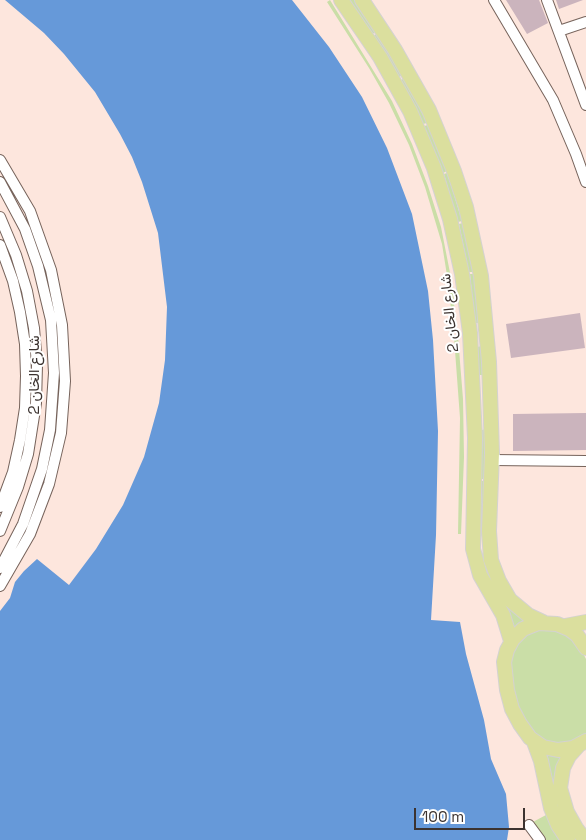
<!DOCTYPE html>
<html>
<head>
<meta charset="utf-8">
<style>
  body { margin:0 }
  #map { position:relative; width:586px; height:840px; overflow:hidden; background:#fde6dd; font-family:"Space Grotesk",sans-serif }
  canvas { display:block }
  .scale { position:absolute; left:414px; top:808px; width:111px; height:22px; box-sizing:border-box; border:2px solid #3c3330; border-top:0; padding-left:6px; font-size:15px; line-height:18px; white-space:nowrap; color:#3c3330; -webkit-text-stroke:4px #fff; paint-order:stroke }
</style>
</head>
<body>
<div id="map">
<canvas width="586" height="840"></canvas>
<div class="scale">100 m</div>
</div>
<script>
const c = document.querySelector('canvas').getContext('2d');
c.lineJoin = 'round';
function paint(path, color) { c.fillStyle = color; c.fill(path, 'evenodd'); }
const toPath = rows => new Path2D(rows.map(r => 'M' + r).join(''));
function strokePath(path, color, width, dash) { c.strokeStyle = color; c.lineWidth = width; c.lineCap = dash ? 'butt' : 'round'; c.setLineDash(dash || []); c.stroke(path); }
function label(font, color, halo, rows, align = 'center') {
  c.font = font + ' "Space Grotesk",Vazirmatn,sans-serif'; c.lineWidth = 4; c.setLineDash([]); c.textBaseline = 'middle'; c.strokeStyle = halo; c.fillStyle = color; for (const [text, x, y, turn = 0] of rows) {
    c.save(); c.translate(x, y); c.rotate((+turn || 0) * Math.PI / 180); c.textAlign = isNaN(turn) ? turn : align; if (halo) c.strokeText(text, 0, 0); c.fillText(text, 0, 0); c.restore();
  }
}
const green = toPath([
  [330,0,392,101,412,144,428,186,441,227,453,288,456,330,453,330,449,288,442,244,425,187,409,145,389,103,369,68,327,2],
  [349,0,354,0,376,32,372,34],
  [377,34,403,75,399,77,373,36],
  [405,78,427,123,423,124,401,80],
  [428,125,447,171,443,173,424,126],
  [447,173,455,198,462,221,458,222,444,174],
  [463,223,473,272,469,272,459,224],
  [470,274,474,274,479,323,475,323],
  [454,337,458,337,463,399,464,457,461,534,458,534,460,418],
  [482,346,484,375,479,375,477,347],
  [485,429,485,479,482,479,482,430],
  [482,481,485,481,484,531,480,531],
  [494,581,526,621,514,631,489,583],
  [539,629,562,631,579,645,586,659,586,734,581,738,565,744,549,743,534,734,520,711,511,680,511,655,523,637],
  [547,754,562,755,560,809,556,810,550,779,549,762],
  [546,815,553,829,560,840,544,840,531,823]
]);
const water = toPath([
  [5,0,292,0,329,47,362,97,387,148,412,214,428,291,433,340,438,431,436,535,431,620,460,622,466,654,484,720,491,759,506,794,509,827,507,840,0,840,0,611,10,598,15,582,24,571,37,559,69,585,96,549,123,505,144,457,159,403,165,360,167,307,158,233,142,182,132,157,120,134,95,92,64,54,44,33]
]);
const building = toPath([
  [506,0,539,0,548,23,527,34],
  [556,0,583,0,559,9],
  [580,313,585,348,511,358,506,324],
  [586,413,586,450,513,451,513,414]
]);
const minor = toPath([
  [494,0,553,100,576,154,586,182],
  [547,0,586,105],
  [559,31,586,22],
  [0,160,30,211,51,270,62,325,65,381,61,433,49,484,30,534,0,586],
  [0,182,25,229,38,266,51,320,54,373,50,430,42,469,23,524,0,568],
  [0,217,16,255,27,291,34,328,37,365,36,403,28,454,18,487,0,531],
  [0,245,13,281,20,312,25,344,26,376,25,408,20,440,13,472,0,507],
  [492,460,586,461],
  [529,825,540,840]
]);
const major = toPath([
  [341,0,380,57,410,111,434,168,450,219,462,274,470,333,475,438,473,549,480,575,503,615,511,641],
  [362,0,395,50,429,110,454,171,466,207,481,276,489,362,492,453,489,531,491,560,499,581,510,600,528,615,543,622],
  [565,626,586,622],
  [586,648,577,635,569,629,557,624,538,623,523,629,513,639,507,650,504,662,507,690,512,709,520,724,530,738,543,747,558,750,573,748,586,741],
  [534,742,541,761,551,808,558,825,568,840],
  [578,746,569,756,563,768,560,788,567,812,576,828,585,840]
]);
const streetNames = [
  ["شارع الخان 2",450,313,-96],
  ["شارع الخان 2",35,375,-90]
];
paint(green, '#cadea7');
paint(water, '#6699d9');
paint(building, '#cbb4bd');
strokePath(minor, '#76635b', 12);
strokePath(major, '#d4d2d1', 16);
strokePath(minor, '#fff', 10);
strokePath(major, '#dbdf9e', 14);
label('15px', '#3c3330', '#fff', streetNames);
</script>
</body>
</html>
